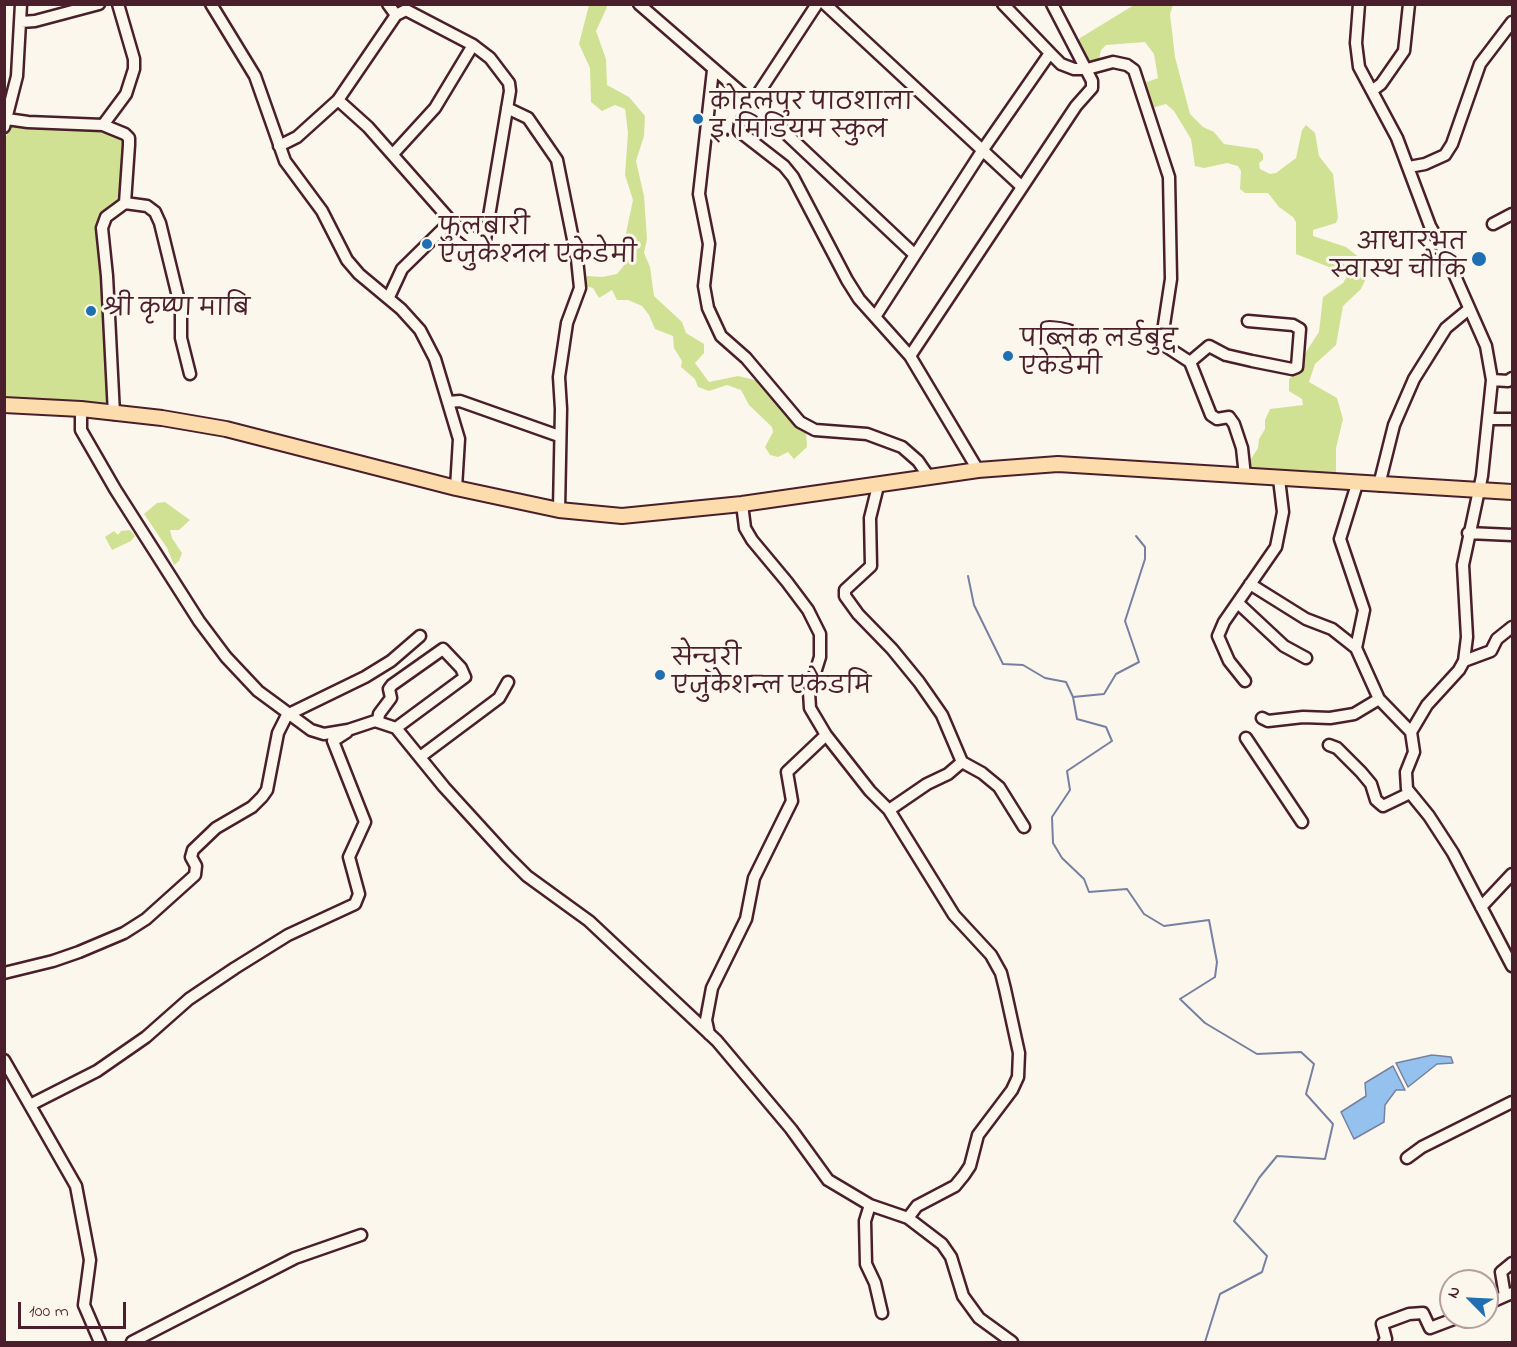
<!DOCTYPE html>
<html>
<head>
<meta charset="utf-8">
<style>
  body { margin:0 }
  #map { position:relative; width:1517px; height:1347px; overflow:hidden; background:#fbf7ec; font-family:"Indie Flower",sans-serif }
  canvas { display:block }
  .frame { position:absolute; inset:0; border:6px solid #4a1f2b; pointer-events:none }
  .north { position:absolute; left:1439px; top:1269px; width:60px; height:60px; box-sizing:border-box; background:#fbf7ec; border:2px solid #b4a19f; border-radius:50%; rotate:294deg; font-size:16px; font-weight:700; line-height:24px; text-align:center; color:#4a1f2b }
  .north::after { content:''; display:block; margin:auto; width:21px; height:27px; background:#1f6fb2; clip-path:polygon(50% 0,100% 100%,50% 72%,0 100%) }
  .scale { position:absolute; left:18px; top:1302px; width:108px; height:27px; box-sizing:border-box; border:3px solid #4a1f2b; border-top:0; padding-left:8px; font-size:18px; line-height:21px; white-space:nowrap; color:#4a1f2b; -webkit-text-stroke:4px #fbf7ec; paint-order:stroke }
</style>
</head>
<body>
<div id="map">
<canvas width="1517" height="1347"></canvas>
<div class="frame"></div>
<div class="north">N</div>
<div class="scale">100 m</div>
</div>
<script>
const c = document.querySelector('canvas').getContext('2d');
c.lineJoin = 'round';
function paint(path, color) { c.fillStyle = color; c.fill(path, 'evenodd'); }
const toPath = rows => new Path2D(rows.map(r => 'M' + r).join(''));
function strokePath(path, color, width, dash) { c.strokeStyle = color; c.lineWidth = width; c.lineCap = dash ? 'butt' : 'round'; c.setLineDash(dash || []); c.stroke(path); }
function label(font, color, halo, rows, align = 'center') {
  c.font = font + ' "Indie Flower","Playpen Sans Deva",sans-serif'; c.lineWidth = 6; c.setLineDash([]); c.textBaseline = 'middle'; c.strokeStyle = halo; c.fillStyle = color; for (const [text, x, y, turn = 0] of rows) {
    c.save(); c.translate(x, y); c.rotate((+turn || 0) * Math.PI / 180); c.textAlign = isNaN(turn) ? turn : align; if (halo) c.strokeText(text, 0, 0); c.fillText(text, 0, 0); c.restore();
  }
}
const green = toPath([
  [589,5,605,5,607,7,596,31,606,59,607,85,629,97,645,116,644,136,636,161,644,196,647,239,644,253,650,267,654,296,682,322,686,333,704,344,704,353,695,363,709,382,738,376,759,381,806,430,807,447,794,459,788,452,778,457,770,455,765,447,773,432,772,427,749,405,741,390,727,385,709,391,698,387,695,379,681,367,682,361,674,348,673,336,655,329,649,315,642,306,628,300,617,300,612,290,599,298,593,288,585,286,583,280,587,276,602,277,617,274,629,259,629,244,626,233,633,200,625,175,628,133,625,109,615,105,602,111,591,102,590,68,579,44],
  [1134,5,1173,5,1170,14,1175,57,1190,114,1203,127,1214,132,1224,144,1258,149,1263,154,1263,160,1259,163,1260,169,1270,174,1276,173,1296,158,1302,130,1306,125,1315,133,1319,156,1333,174,1338,218,1336,223,1313,230,1313,236,1346,247,1360,258,1368,274,1361,289,1343,306,1336,345,1315,364,1309,382,1337,398,1343,419,1336,448,1336,476,1249,470,1249,462,1258,448,1259,439,1265,429,1265,420,1270,409,1303,405,1302,399,1289,391,1289,379,1300,369,1306,352,1319,332,1323,297,1343,283,1346,278,1344,273,1296,254,1296,222,1293,217,1279,207,1268,193,1245,193,1240,189,1241,171,1238,166,1227,163,1204,168,1195,166,1191,139,1174,111,1166,104,1152,108,1144,83,1158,78,1154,54,1145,42,1106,45,1101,50,1099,59,1088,61,1085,59,1077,42,1080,38],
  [16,125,104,130,125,140,126,151,119,203,103,215,110,397,108,403,102,405,5,401,4,142,10,126],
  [165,502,190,520,179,530,170,530,172,538,182,553,179,561,174,565,167,548,144,514,157,503],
  [130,530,135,536,131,541,112,550,105,537,114,531,118,535,121,531]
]);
const water = toPath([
  [1432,1055,1451,1057,1453,1063,1437,1064,1408,1087,1396,1063,1432,1055],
  [1393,1066,1405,1090,1396,1090,1385,1105,1384,1122,1354,1139,1341,1112,1366,1096,1365,1083,1393,1066]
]);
const stream = toPath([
  [968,576,974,605,1003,664,1023,665,1045,678,1066,682,1073,697,1077,719,1106,727,1112,741,1067,771,1070,790,1052,817,1053,843,1062,858,1084,879,1089,892,1127,889,1144,914,1164,926,1209,920,1217,962,1215,977,1180,999,1205,1023,1257,1054,1301,1052,1314,1064,1306,1094,1333,1124,1325,1159,1277,1156,1259,1178,1234,1221,1267,1256,1262,1272,1220,1294,1205,1342],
  [1073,697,1104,694,1116,674,1139,662,1125,621,1145,559,1145,547,1136,536]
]);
const minor = toPath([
  [211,4,255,76,285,161,322,211,347,260,359,274,401,309,420,330,435,359,459,439,456,488],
  [639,4,760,109,915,255],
  [817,4,752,103,740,123,739,131,784,166,793,177,847,280,859,299,910,356,978,470],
  [825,4,1021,186],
  [1003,4,1050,53],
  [1359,4,1356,43,1359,67,1397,138,1430,226,1444,251,1486,346,1492,380,1482,476,1463,565,1467,637,1464,661,1459,670,1427,705,1411,732],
  [396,15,406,10,473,45,490,58,509,83,510,91,485,240,477,242,451,221],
  [21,22,35,21,99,4],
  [713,70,699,194,709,244,704,286,708,308,721,336,746,358,800,422,815,430,867,434,902,447,918,461,929,477],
  [1373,90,1381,84,1404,51,1409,4],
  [338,100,396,15,388,4],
  [507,108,528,118,557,160,577,259,580,288,567,323,559,377,561,409,559,510],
  [7,119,28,122,103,125,126,94,134,69,134,59,118,4],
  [103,125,125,134,129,138,129,145,125,203,106,217,102,228,107,276,114,414],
  [4,127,17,76,21,4],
  [279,146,297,137,338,100,368,127,451,221,402,269,389,297],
  [393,154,435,108,473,45],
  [1409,167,1425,164,1445,155,1452,144,1480,64,1512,22],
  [125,203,147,206,155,212,160,223,181,309,181,338,190,374],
  [1493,224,1512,214],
  [875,317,982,151,1050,53,1061,64,1074,69,1087,69,1113,62,1127,65,1134,70,1169,177,1171,279,1162,338,1164,345,1190,362,1211,415,1217,419,1229,417,1234,424,1242,448,1245,476],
  [910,356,1076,106,1092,88,1092,81,1052,4],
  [1190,362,1209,346,1226,355,1252,361,1292,369,1297,367,1300,329,1293,325,1248,321],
  [1492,380,1508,381,1512,378],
  [448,402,460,401,559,436],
  [81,409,81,430,115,489,199,621,226,657,258,691,311,730,324,734,348,730,375,721,396,728,444,787,507,856,527,876,589,921,717,1041,791,1129,828,1180,870,1205,908,1218,942,1244,951,1257,963,1296,979,1318,1012,1342],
  [1488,419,1512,419],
  [1379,485,1394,425,1414,379,1446,328,1469,309],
  [878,486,870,518,871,566,845,590,845,596,858,614,892,649,919,682,942,715,962,762,982,773,999,787,1024,827],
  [742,504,745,528,752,540,787,582,808,610,820,634,820,657,809,692,810,708,826,735,870,791,889,810,954,915,991,955,1001,973,1005,989,1019,1053,1018,1077,1012,1090,978,1135,970,1166,964,1175,955,1186,917,1206,908,1218],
  [1468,533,1512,535],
  [1250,584,1306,619,1332,629,1356,648,1379,699,1411,732,1414,752,1406,772,1407,789,1429,816,1453,853,1512,966],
  [1239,604,1284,646,1306,658],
  [1356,648,1364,610,1340,539,1357,484],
  [1464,661,1491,651,1497,639,1512,627],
  [1245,681,1229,661,1218,636,1224,622,1276,547,1283,512,1279,479],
  [1262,718,1268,721,1303,717,1330,718,1354,714,1379,699],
  [378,722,379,714,391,698,389,689,392,685,443,649,461,668,465,677,396,728],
  [1246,738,1302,822],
  [1329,745,1337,748,1361,772,1371,784,1376,800,1383,806,1410,793],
  [420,757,499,698,508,682],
  [889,810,927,784,948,774,962,762],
  [1481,907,1512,874],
  [4,973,53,961,79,952,124,933,146,919,195,875,196,866,191,857,193,850,216,828,252,807,262,797,267,790,278,733,287,715,365,677,391,661,420,636],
  [709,1034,706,1020,712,988,746,919,754,878,792,801,787,772,826,735],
  [4,1060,76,1186,90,1260,84,1305,100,1342],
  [32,1104,97,1071,146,1037,189,999,235,968,288,935,355,904,359,894,349,857,365,822,333,741,347,732],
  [1407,1158,1422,1147,1512,1102],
  [870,1205,865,1221,866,1264,875,1283,882,1313],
  [1505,1296,1501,1272,1512,1263],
  [1487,1304,1512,1293],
  [132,1342,295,1258,361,1235],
  [1384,1342,1386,1339,1382,1324,1409,1314,1423,1313,1430,1328,1459,1317]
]);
const major = toPath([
  [4,405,81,409,162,418,226,429,456,488,559,510,622,516,742,504,978,470,1058,464,1512,492]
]);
const markers = [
  [698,119,6,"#1f6fb2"],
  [427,244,6,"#1f6fb2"],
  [1479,259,8,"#1f6fb2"],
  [91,311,6,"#1f6fb2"],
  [1008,356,6,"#1f6fb2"],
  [660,675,6,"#1f6fb2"]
];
const poiNames = [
  ["कोहलपुर पाठशाला",710,105],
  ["इ. मिडियम स्कुल",710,133],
  ["फुलबारी",439,230],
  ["एजुकेश्नल एकेडेमी",439,258],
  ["आधारभुत",1466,245,"right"],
  ["स्वास्थ चौकि",1466,273,"right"],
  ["श्री कृष्ण माबि",103,311],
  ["पब्लिक लर्डबुद्द",1020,342],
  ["एकेडेमी",1020,370],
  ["सेन्चुरी",672,661],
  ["एजुकेशन्ल एकेडमि",672,689]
];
paint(green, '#d1e194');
paint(water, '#95c1ee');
strokePath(water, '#7780a0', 1.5);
strokePath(stream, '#7780a0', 2);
strokePath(minor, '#4a1f2b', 15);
strokePath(major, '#4a1f2b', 18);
strokePath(minor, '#fbf7ec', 10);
strokePath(major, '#fcdcac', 14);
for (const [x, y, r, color] of markers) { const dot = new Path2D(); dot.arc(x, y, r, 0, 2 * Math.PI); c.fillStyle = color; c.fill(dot); strokePath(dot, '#fbf7ec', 2); }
label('24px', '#4a1f2b', '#fbf7ec', poiNames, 'left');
</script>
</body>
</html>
